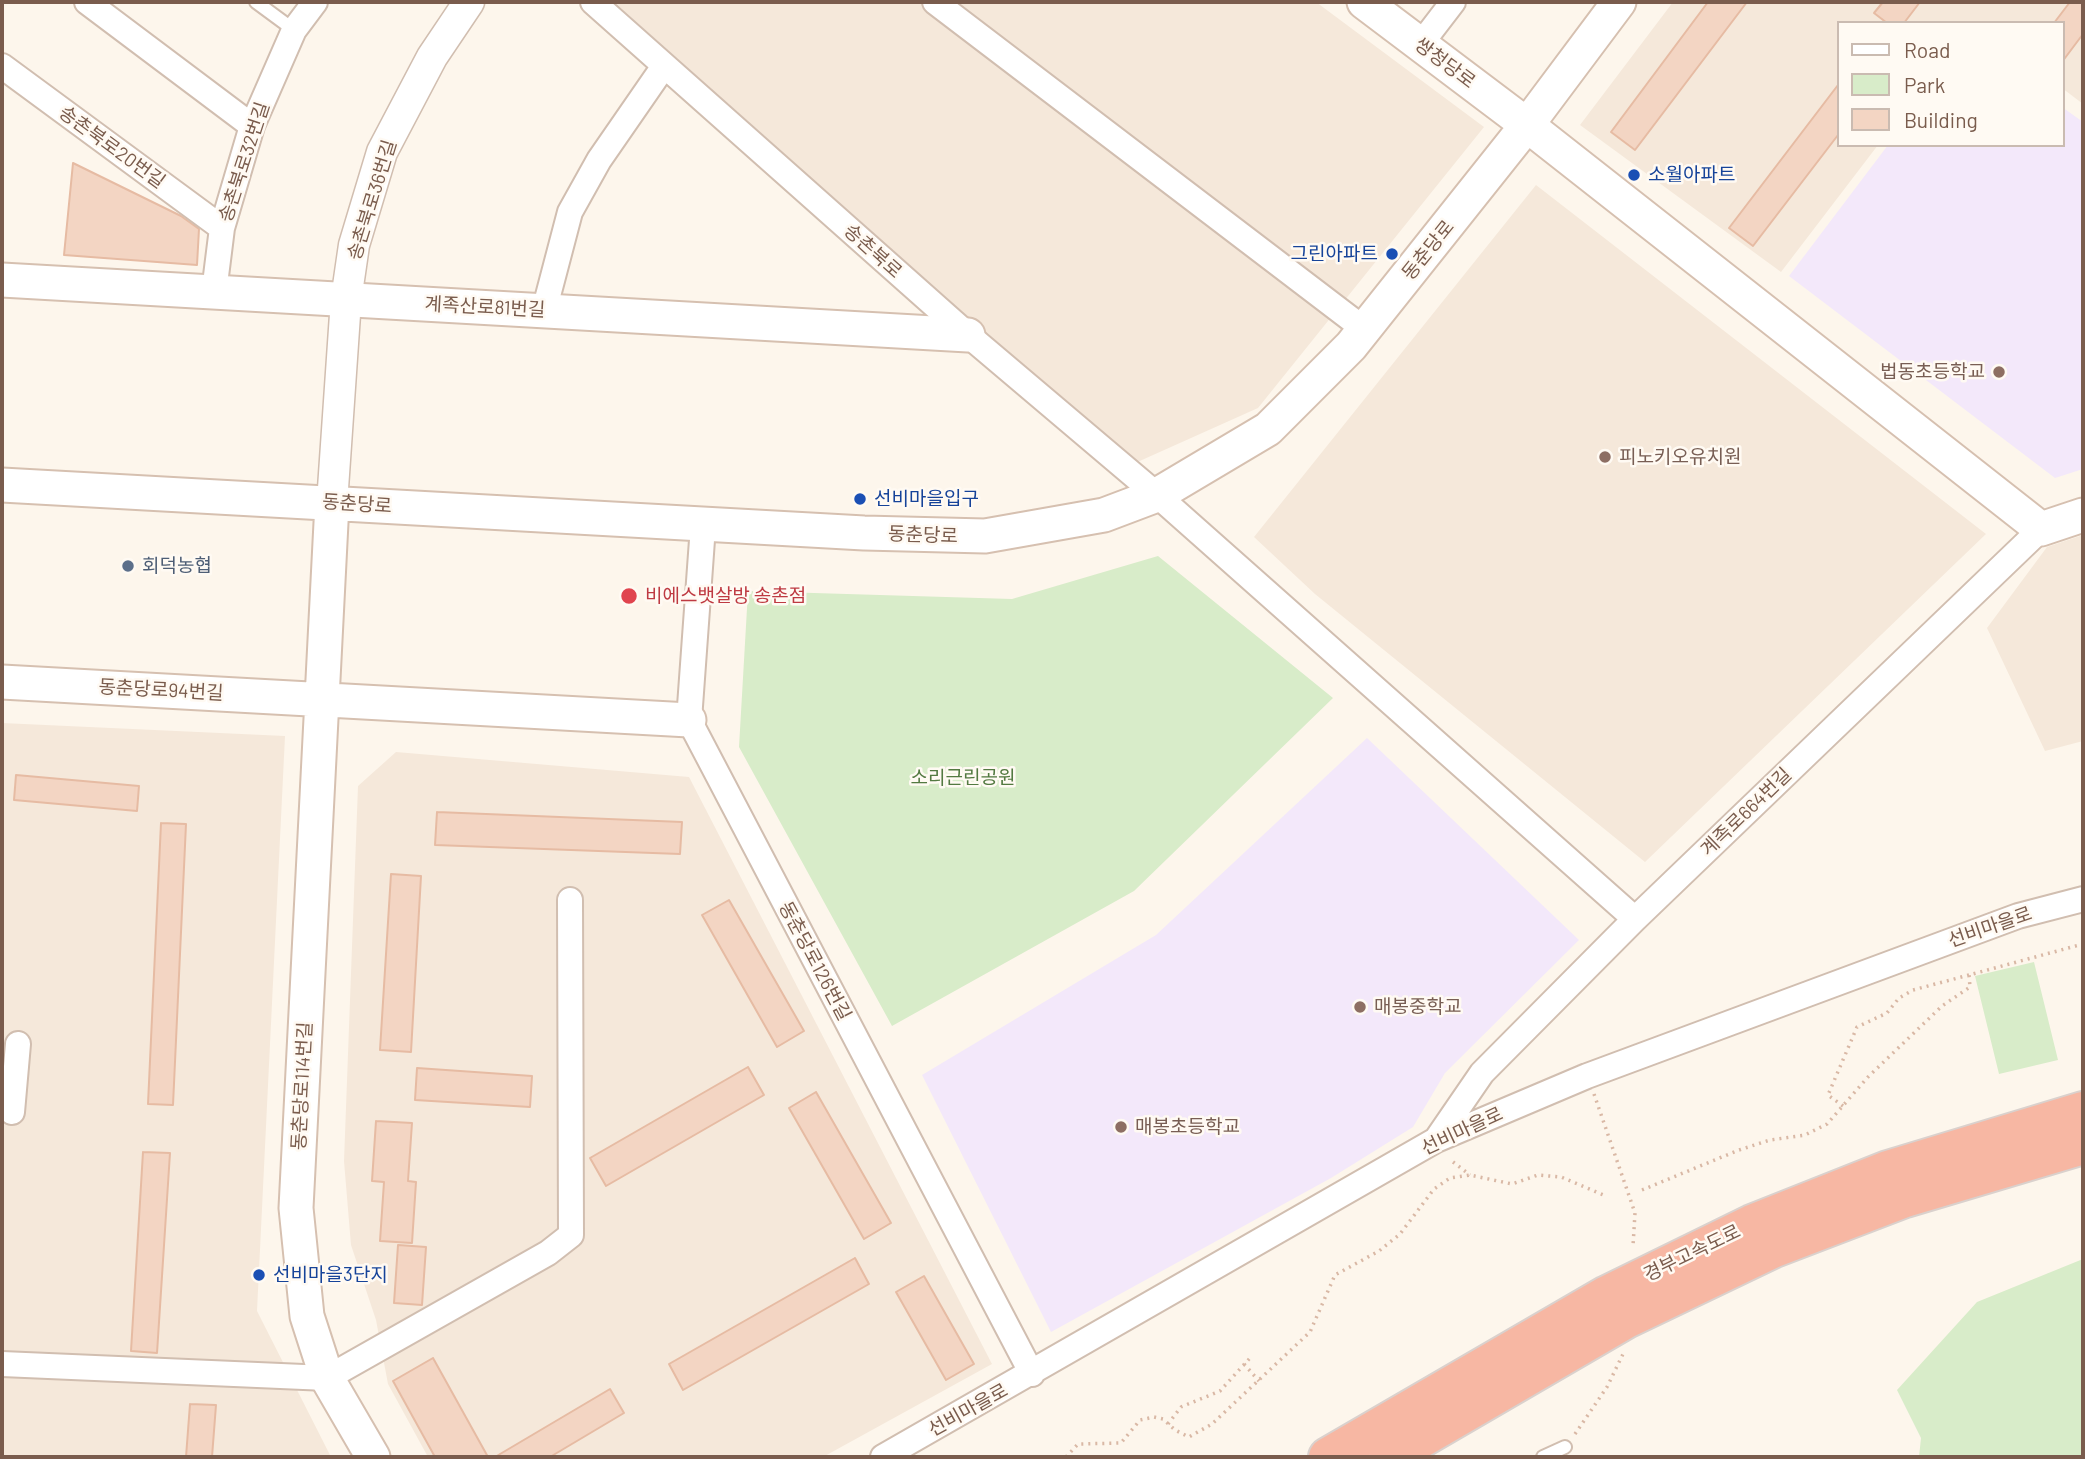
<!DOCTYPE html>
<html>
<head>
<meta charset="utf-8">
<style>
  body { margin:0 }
  #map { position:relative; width:2085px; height:1459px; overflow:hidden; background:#fdf6ec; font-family:Barlow,sans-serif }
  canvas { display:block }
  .frame { position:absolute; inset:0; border:4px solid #7a5c4d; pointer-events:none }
  .legend { position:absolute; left:1837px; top:21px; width:228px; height:126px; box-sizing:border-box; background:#fffaf3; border:2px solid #cabbb1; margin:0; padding:9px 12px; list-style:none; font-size:21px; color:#7a5c4d }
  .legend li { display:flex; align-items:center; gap:14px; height:35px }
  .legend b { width:35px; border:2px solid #cabbb1 }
</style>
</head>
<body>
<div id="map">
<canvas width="2085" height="1459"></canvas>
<div class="frame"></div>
<ul class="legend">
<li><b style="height:9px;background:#fff"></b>Road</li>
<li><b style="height:19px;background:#d8ecc9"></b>Park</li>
<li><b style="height:19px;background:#f3d5c3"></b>Building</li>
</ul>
</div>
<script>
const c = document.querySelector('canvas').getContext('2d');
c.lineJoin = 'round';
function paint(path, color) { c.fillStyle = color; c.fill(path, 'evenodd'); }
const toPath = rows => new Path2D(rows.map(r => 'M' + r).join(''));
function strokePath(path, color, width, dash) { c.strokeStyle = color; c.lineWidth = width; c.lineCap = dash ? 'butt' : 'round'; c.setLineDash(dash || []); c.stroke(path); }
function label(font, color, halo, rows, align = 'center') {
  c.font = font + ' Barlow,"Noto Sans KR",sans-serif'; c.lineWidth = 5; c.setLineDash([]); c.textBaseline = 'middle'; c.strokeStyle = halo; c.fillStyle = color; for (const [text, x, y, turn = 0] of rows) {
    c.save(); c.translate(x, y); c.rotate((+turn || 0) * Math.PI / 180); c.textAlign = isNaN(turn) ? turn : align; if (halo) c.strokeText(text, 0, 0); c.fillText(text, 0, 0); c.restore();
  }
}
const residential = toPath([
  [614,2,1316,2,1484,127,1258,408,1133,464],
  [1673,2,2083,2,2083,104,2062,88,2062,23,1838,23,1838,145,1878,145,1781,272,1580,125],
  [1536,185,1986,534,1645,862,1315,594,1254,537],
  [2083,535,2083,741,2045,751,1987,628,2047,547],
  [2,723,285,736,257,1311,331,1457,2,1457],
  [396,752,689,777,992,1364,823,1457,428,1457,388,1384,376,1320,351,1245,344,1161,358,786]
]);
const education = toPath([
  [2062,107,2083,122,2083,469,2055,478,1789,276,1888,145,2062,145],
  [1367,738,1579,940,1445,1073,1413,1127,1331,1178,1051,1332,922,1075,1156,935]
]);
const green = toPath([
  [1158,556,1333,698,1134,891,892,1026,739,747,748,591,1012,599],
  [2034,962,2058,1060,1999,1074,1975,976],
  [2083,1259,2083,1457,1919,1457,1921,1438,1897,1390,1977,1302]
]);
const building = toPath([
  [1708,2,1747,2,1635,150,1611,132,1708,2],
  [1883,2,1920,2,1904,23,1887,23,1874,13,1883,2],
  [2070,2,2083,2,2083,34,2062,62,2062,23,2054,23,2070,2],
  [1838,85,1838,135,1753,246,1729,228,1838,85],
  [73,163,181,216,199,229,197,265,64,255,73,163],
  [16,775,139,786,137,811,14,800,16,775],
  [437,812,682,822,680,854,435,845,437,812],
  [161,823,186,824,173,1105,148,1104,161,823],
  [391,874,421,876,411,1052,380,1050,391,874],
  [729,900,804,1031,777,1047,702,915,729,900],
  [748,1067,764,1095,606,1186,590,1158,748,1067],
  [417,1068,532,1076,530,1107,415,1100,417,1068],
  [816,1092,891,1223,864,1239,789,1108,816,1092],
  [376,1121,412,1123,408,1181,416,1182,412,1243,380,1241,384,1182,372,1181,376,1121],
  [143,1152,170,1153,157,1353,131,1351,143,1152],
  [398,1245,426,1247,422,1305,394,1303,398,1245],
  [855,1258,869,1284,683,1390,669,1364,855,1258],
  [924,1276,974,1364,946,1380,896,1292,924,1276],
  [433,1358,488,1457,435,1457,393,1381,433,1358],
  [610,1389,624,1413,550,1457,495,1457,610,1389],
  [190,1404,216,1405,212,1457,186,1457,190,1404]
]);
const path = toPath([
  [1594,1094,1635,1213,1633,1246],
  [1843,1106,1828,1095,1857,1027,1887,1013,1899,998,1913,990,1969,975],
  [1453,1162,1470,1175],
  [1642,1190,1739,1150,1770,1140,1805,1135,1827,1124,1868,1077,1942,1006,1970,987,1969,975,2083,944],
  [1244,1364,1259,1381],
  [1168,1424,1181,1407,1220,1391,1250,1358],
  [1575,1434,1607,1387,1623,1354],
  [1066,1457,1078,1444,1121,1443,1140,1420,1154,1417,1163,1419,1175,1430,1189,1437,1212,1424,1310,1332,1335,1275,1379,1251,1400,1234,1434,1189,1450,1178,1470,1175,1512,1184,1538,1175,1561,1177,1606,1196]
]);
const service = toPath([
  [256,2,294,30],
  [1543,1457,1565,1447]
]);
const minor = toPath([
  [87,2,252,126],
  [593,2,968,335,1157,495,1635,919],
  [935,2,1364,329],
  [1420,45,1453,2],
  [2,66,222,228],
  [214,292,222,228,252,126,294,30,315,2],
  [544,311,570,212,599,160,664,66],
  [703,526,689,720,1032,1374],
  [12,1112,18,1044],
  [1436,1140,1482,1073,1635,919,2041,529],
  [2,1364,327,1378,548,1253,571,1235,570,900],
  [883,1457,1436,1140,1587,1076,2018,916,2083,899]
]);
const tertiary = toPath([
  [332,503,346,300,354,245,382,152,432,57,469,2]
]);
const secondary = toPath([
  [1364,2,1527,125,2041,529,2083,515],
  [2,280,968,335],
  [2,485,864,533,985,536,1104,515,1157,495,1268,429,1351,346,1527,125,1619,2],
  [332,503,296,1208,307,1316,327,1378,373,1457],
  [2,682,689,720]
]);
const motorway = toPath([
  [1328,1457,1607,1295,1752,1224,1888,1170,2083,1111],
  [1389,1457,1626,1319,1772,1249,1905,1198,2083,1145]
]);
const markers = [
  [1634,175,7,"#1a4fb4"],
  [1392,254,7,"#1a4fb4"],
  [1999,372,7,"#8d6e63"],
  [1605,457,7,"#8d6e63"],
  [860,499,7,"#1a4fb4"],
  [128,566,7,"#5c6f8a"],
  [629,596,9,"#e0444e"],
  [1360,1007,7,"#8d6e63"],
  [1121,1127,7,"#8d6e63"],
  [259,1275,7,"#1a4fb4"]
];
const streetNames = [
  ["쌍청당로",1445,63,37],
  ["송촌북로20번길",112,147,36],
  ["송촌북로32번길",244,162,-72],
  ["송촌북로36번길",372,200,-73],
  ["동춘당로",1428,250,-51],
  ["송촌북로",873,251,42],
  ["계족산로81번길",485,307,3],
  ["동춘당로",357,504,4],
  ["동춘당로",923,535,2],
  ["동춘당로94번길",161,690,3],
  ["계족로664번길",1746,812,-44],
  ["선비마을로",1990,927,-19],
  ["동춘당로126번길",815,961,62],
  ["동춘당로114번길",302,1086,-87],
  ["선비마을로",1462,1131,-25],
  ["경부고속도로",1692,1253,-26],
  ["선비마을로",968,1410,-29]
];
const transitNames = [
  ["소월아파트",1648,175],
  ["그린아파트",1378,254,"right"],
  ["선비마을입구",874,499],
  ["선비마을3단지",273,1275]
];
const educationNames = [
  ["법동초등학교",1985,372,"right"],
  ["피노키오유치원",1619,457],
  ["매봉중학교",1374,1007],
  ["매봉초등학교",1135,1127]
];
const serviceNames = [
  ["회덕농협",142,566]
];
const healthNames = [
  ["비에스뱃살방 송촌점",645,596]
];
const parkNames = [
  ["소리근린공원",963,778]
];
paint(residential, '#f5e8da');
paint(education, '#f3e8fa');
paint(green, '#d8ecc9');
paint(building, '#f3d5c3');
strokePath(building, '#e6bba3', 2);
strokePath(service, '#d1beb0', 16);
strokePath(minor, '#d1beb0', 28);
strokePath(tertiary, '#d1beb0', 33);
strokePath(secondary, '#d6c0b0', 37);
strokePath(motorway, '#dad1cd', 42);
strokePath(path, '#d9b8a5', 3.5, [2, 5]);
strokePath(service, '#fff', 12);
strokePath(minor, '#fff', 24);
strokePath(tertiary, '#fff', 30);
strokePath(secondary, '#fff', 33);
strokePath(motorway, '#f7b7a3', 38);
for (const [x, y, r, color] of markers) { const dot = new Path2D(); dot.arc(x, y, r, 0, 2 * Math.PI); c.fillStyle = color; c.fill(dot); strokePath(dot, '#fffaf3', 2.5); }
label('19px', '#7a5c4d', '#fffaf3', streetNames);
label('19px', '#164399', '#fffaf3', transitNames, 'left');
label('19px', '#785e54', '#fffaf3', educationNames, 'left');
label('19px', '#4e5e75', '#fffaf3', serviceNames, 'left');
label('19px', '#be3a42', '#fffaf3', healthNames, 'left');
label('19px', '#537a41', '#fffaf3', parkNames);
</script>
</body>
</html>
